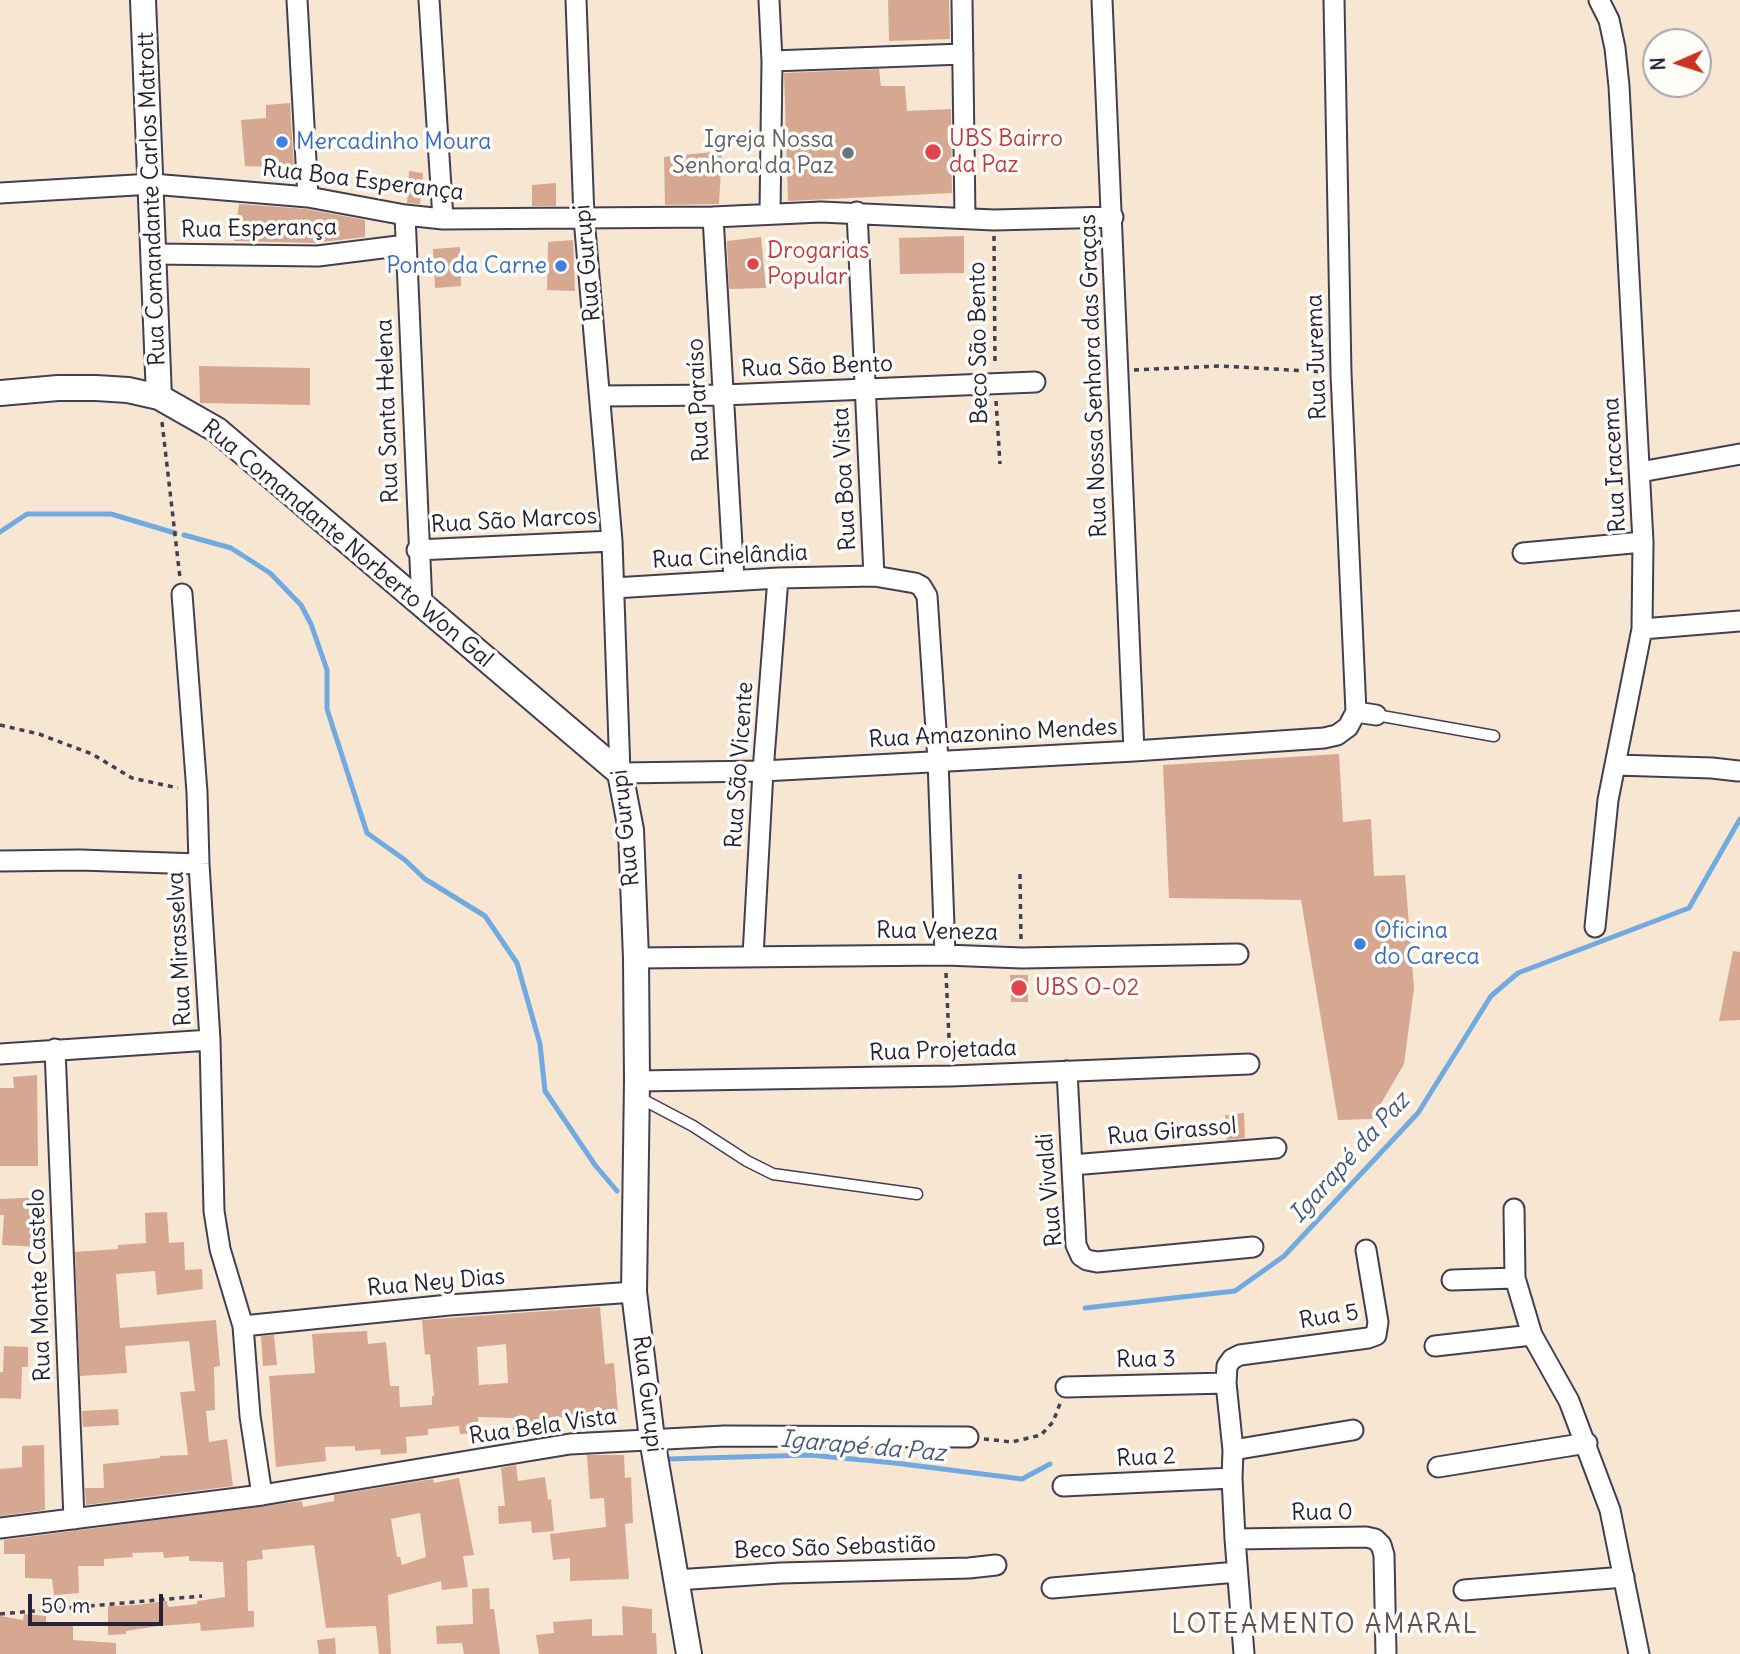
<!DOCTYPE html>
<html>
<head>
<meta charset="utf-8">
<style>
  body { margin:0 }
  #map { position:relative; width:1740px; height:1654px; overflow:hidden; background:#f7e6d2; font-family:Delius,sans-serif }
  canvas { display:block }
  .north { position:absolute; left:1642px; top:28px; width:70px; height:70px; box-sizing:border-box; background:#fdfcf7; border:2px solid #a5a5ac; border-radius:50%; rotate:267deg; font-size:19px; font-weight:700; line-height:28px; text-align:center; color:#22223b }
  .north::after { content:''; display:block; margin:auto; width:24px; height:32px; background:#c8321e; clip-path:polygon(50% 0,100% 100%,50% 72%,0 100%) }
  .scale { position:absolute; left:28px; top:1594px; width:135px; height:32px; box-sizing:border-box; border:4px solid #22223b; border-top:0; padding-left:9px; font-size:21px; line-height:24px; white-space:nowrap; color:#22223b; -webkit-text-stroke:5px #fdfcf7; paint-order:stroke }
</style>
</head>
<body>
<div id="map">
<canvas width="1740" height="1654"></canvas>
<div class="north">N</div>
<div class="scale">50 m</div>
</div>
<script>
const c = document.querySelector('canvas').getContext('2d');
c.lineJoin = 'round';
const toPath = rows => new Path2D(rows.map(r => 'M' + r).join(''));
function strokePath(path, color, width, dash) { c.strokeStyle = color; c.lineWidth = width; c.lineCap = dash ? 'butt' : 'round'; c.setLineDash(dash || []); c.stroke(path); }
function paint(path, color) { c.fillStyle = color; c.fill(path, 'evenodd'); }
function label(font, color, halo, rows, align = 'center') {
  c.font = font + ' Delius,sans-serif'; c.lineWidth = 7; c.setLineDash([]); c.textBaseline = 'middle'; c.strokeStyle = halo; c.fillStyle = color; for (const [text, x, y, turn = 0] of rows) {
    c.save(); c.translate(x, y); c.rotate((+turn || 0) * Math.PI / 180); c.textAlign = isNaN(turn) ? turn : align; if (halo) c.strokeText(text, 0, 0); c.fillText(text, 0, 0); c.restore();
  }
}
const stream = toPath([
  [0,532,27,514,111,514,175,533],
  [184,535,231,548,270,573,301,605,311,624,327,670,327,709,367,833,405,860,425,879,485,916,517,963,540,1044,545,1091,595,1165,617,1191],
  [1085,1308,1235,1291,1284,1256,1418,1113,1491,996,1518,973,1689,908,1740,819],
  [668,1459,810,1455,895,1463,1022,1479,1050,1464]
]);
const building = toPath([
  [888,0,949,0,950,39,889,41],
  [879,69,881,86,905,86,907,111,951,109,952,193,788,201,784,73],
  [290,103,294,168,245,166,241,120,266,118,266,105],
  [722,151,719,204,665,205,664,157],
  [409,171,423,173,420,204,407,203],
  [556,183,556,206,532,206,532,185],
  [239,204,306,209,365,220,365,237,314,243,234,241],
  [964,236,964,273,900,274,899,238],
  [761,237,766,288,729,289,727,241],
  [573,240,575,291,547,290,548,242],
  [460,247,461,286,435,288,433,249],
  [199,366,310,368,310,405,200,403],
  [1339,754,1343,822,1371,819,1374,876,1405,875,1414,988,1404,1064,1372,1119,1338,1120,1301,900,1169,898,1163,765],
  [1733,951,1740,952,1740,1020,1719,1021],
  [1010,975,1028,975,1028,1002,1011,1002],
  [37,1075,38,1166,0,1166,0,1088,14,1088,13,1077],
  [1244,1113,1245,1138,1227,1140,1225,1115],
  [42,1197,44,1222,43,1247,2,1245,4,1215,0,1215,0,1199],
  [167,1212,169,1243,184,1242,185,1270,202,1269,203,1289,157,1295,155,1271,116,1274,120,1328,216,1320,220,1366,214,1367,215,1410,206,1411,209,1442,227,1439,233,1486,86,1505,85,1488,104,1488,103,1464,160,1458,160,1456,188,1455,180,1392,195,1391,189,1341,125,1346,127,1373,80,1376,75,1252,118,1249,118,1245,146,1243,145,1213],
  [600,1307,605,1364,614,1363,618,1413,552,1418,552,1425,536,1425,537,1429,513,1430,513,1418,478,1417,479,1433,460,1434,459,1426,428,1429,428,1435,406,1437,407,1453,381,1455,380,1449,355,1451,355,1446,325,1447,326,1461,276,1467,269,1376,315,1373,312,1334,367,1331,368,1344,386,1342,390,1386,399,1386,400,1407,432,1405,432,1396,434,1396,430,1354,425,1355,422,1320],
  [506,1344,508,1383,479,1385,477,1347],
  [274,1335,277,1365,263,1366,261,1336],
  [4,1346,28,1347,28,1367,22,1367,21,1399,0,1398,0,1372,3,1372],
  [118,1409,119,1425,83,1427,82,1411],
  [44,1445,45,1510,0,1516,0,1469,22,1467,22,1446],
  [587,1455,624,1455,625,1478,631,1477,633,1523,625,1524,629,1579,570,1581,570,1558,553,1560,550,1534,606,1527,604,1498,590,1499],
  [516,1465,518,1481,545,1477,548,1500,551,1499,554,1531,532,1533,531,1521,499,1524,498,1506,505,1506,501,1468],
  [459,1478,474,1555,463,1556,468,1587,442,1590,441,1581,388,1595,391,1654,379,1654,376,1626,326,1628,314,1545,262,1550,263,1559,247,1561,248,1611,254,1611,254,1627,201,1631,200,1623,158,1626,126,1631,126,1634,108,1635,108,1606,136,1605,167,1601,168,1607,197,1604,197,1601,225,1597,223,1562,189,1561,189,1556,164,1558,163,1552,132,1553,133,1557,104,1559,104,1566,78,1566,79,1593,54,1595,52,1579,25,1578,25,1554,4,1554,4,1540,302,1501,303,1507,334,1501,334,1495,433,1479,434,1483],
  [420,1513,426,1557,402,1565,400,1557,397,1557,391,1519],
  [489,1588,490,1609,494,1609,500,1654,464,1654,462,1643,437,1644,436,1626,473,1624,472,1589],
  [622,1606,652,1609,652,1633,656,1633,657,1654,539,1654,536,1635,554,1633,553,1622,592,1619,592,1636,623,1635],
  [24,1614,46,1616,46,1624,73,1625,73,1640,116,1643,116,1654,0,1654,0,1616,23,1620],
  [335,1638,336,1654,319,1654,317,1640]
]);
const path = toPath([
  [994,236,995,365],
  [1134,370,1221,366,1325,372],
  [996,401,1000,464],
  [162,422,180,578],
  [0,725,39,734,92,754,132,778,178,788],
  [1020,874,1021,942],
  [946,973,950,1060],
  [984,1439,1012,1442,1041,1435,1053,1422,1061,1401],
  [0,1614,202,1596]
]);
const service = toPath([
  [1376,715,1494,736],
  [638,1097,693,1126,747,1161,773,1174,917,1194]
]);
const minor = toPath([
  [297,0,308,197],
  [429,0,443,219],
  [576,0,584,218,612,541,620,773,763,771,1134,751,1324,738,1337,735,1348,727,1356,712,1341,373,1334,0],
  [769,0,772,61,770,213],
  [962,0,965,217],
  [1102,0,1134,751],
  [772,61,963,54],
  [0,193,152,184,308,197,405,215,443,219,713,217,821,212,994,220,1113,217],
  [857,212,874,576],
  [405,215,422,606],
  [713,217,734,580],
  [155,254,318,256,406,245],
  [600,396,723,395,1035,382],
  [1640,472,1740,454],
  [417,550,612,541],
  [1523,553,1643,542],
  [614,588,778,578,874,576,915,583,921,586,927,596,938,760,945,955],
  [182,594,197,792,199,864,210,1040,214,1211,220,1249,243,1326,250,1416,262,1495],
  [1642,629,1740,621],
  [1356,712,1376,715],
  [1616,765,1712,768,1738,771],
  [0,861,80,860,199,864],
  [1595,927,1608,800,1642,629,1643,542,1619,86,1615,48,1609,20,1599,0],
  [753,956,763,771,778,578],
  [636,958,945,955,1022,958,1238,954],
  [55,1049,74,1519],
  [0,1054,210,1040],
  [1067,1071,1076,1245,1081,1256,1087,1260,1097,1262,1253,1247],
  [637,1081,951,1076,1249,1064],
  [1072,1165,1276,1148],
  [1514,1209,1515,1278,1532,1335,1569,1401,1610,1510,1639,1654],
  [1452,1280,1515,1278],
  [243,1326,449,1305,634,1292],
  [1435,1346,1532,1335],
  [1066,1387,1226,1383],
  [1233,1450,1353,1430],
  [1438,1467,1587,1443],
  [1063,1486,1232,1478],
  [0,1528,262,1495,570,1444,724,1436,968,1437],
  [1235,1539,1366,1537,1375,1539,1381,1545,1384,1555,1386,1654],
  [676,1580,781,1573,969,1568,996,1565],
  [1052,1588,1237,1572],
  [1464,1590,1624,1577],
  [1244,1654,1235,1539,1232,1478,1233,1450,1226,1383,1227,1366,1232,1359,1240,1355,1368,1338,1376,1335,1378,1322,1366,1250]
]);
const tertiary = toPath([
  [143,0,159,397],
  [0,393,58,388,96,388,128,390,159,397,217,430,620,773,631,830,636,958,637,1081,634,1292,652,1439,689,1654]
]);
const markers = [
  [282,142,7,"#3f7fe0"],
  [933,152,9,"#e0444e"],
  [848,153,7,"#6b7280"],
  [753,264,7,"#e0444e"],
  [561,266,7,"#3f7fe0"],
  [1360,944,7,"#3f7fe0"],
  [1019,988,9,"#e0444e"]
];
const healthNames = [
  ["UBS Bairro",949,139],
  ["da Paz",949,165],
  ["Drogarias",767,251],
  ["Popular",767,277],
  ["UBS O-02",1035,988]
];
const worshipNames = [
  ["Igreja Nossa",834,140],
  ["Senhora da Paz",834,166]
];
const shopNames = [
  ["Mercadinho Moura",296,142],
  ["Ponto da Carne",547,266,"right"],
  ["Oficina",1374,931],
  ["do Careca",1374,957]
];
const streetNames = [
  ["Rua Boa Esperança",363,181,7],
  ["Rua Comandante Carlos Matrott",152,199,-92],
  ["Rua Esperança",259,229,-1],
  ["Rua Gurupi",588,263,-95],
  ["Beco São Bento",979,343,-91],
  ["Rua Jurema",1317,357,-92],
  ["Rua São Bento",817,367,-2],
  ["Rua Nossa Senhora das Graças",1094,376,-92],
  ["Rua Paraíso",699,400,-93],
  ["Rua Santa Helena",388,411,-92],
  ["Rua Iracema",1615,465,-93],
  ["Rua Boa Vista",845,479,-93],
  ["Rua São Marcos",514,521,-3],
  ["Rua Comandante Norberto Won Gal",347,544,40],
  ["Rua Cinelândia",730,557,-3],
  ["Rua Amazonino Mendes",993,734,-3],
  ["Rua São Vicente",740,765,-86],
  ["Rua Gurupi",626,828,-96],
  ["Rua Veneza",937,932,1],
  ["Rua Mirasselva",180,949,-93],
  ["Rua Projetada",943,1051,-2],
  ["Rua Girassol",1172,1132,-5],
  ["Rua Vivaldi",1050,1190,-95],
  ["Rua Ney Dias",436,1283,-5],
  ["Rua Monte Castelo",40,1285,-92],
  ["Rua 5",1329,1317,-9],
  ["Rua 3",1146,1360,-1],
  ["Rua Gurupi",647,1394,83],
  ["Rua Bela Vista",543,1427,-8],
  ["Rua 2",1146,1458,-3],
  ["Rua 0",1322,1513,-1],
  ["Beco São Sebastião",835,1548,-2]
];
const waterNames = [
  ["Igarapé da Paz",1350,1158,-48],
  ["Igarapé da Paz",863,1447,5]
];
const quarterNames = [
  ["LOTEAMENTO AMARAL",1325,1626]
];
strokePath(stream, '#71aae1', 5);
paint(building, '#d6a891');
strokePath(service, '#423f52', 13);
strokePath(minor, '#423f52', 23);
strokePath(tertiary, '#423f52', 28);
strokePath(path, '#423f52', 3.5, [5, 5]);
strokePath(service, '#fff', 10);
strokePath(minor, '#fff', 19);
strokePath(tertiary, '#fff', 24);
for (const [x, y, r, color] of markers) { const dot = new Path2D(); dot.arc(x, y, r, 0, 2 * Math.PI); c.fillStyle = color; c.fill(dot); strokePath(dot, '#fdfcf7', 2.5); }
label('23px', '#be3a42', '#fdfcf7', healthNames, 'left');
label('23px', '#5b616d', '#fdfcf7', worshipNames, 'right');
label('23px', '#366cbe', '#fdfcf7', shopNames, 'left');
label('23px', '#22223b', '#fdfcf7', streetNames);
label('italic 24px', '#42587d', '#fdfcf7', waterNames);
c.letterSpacing = '2px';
label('26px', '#615159', '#fdfcf7', quarterNames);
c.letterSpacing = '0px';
</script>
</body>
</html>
